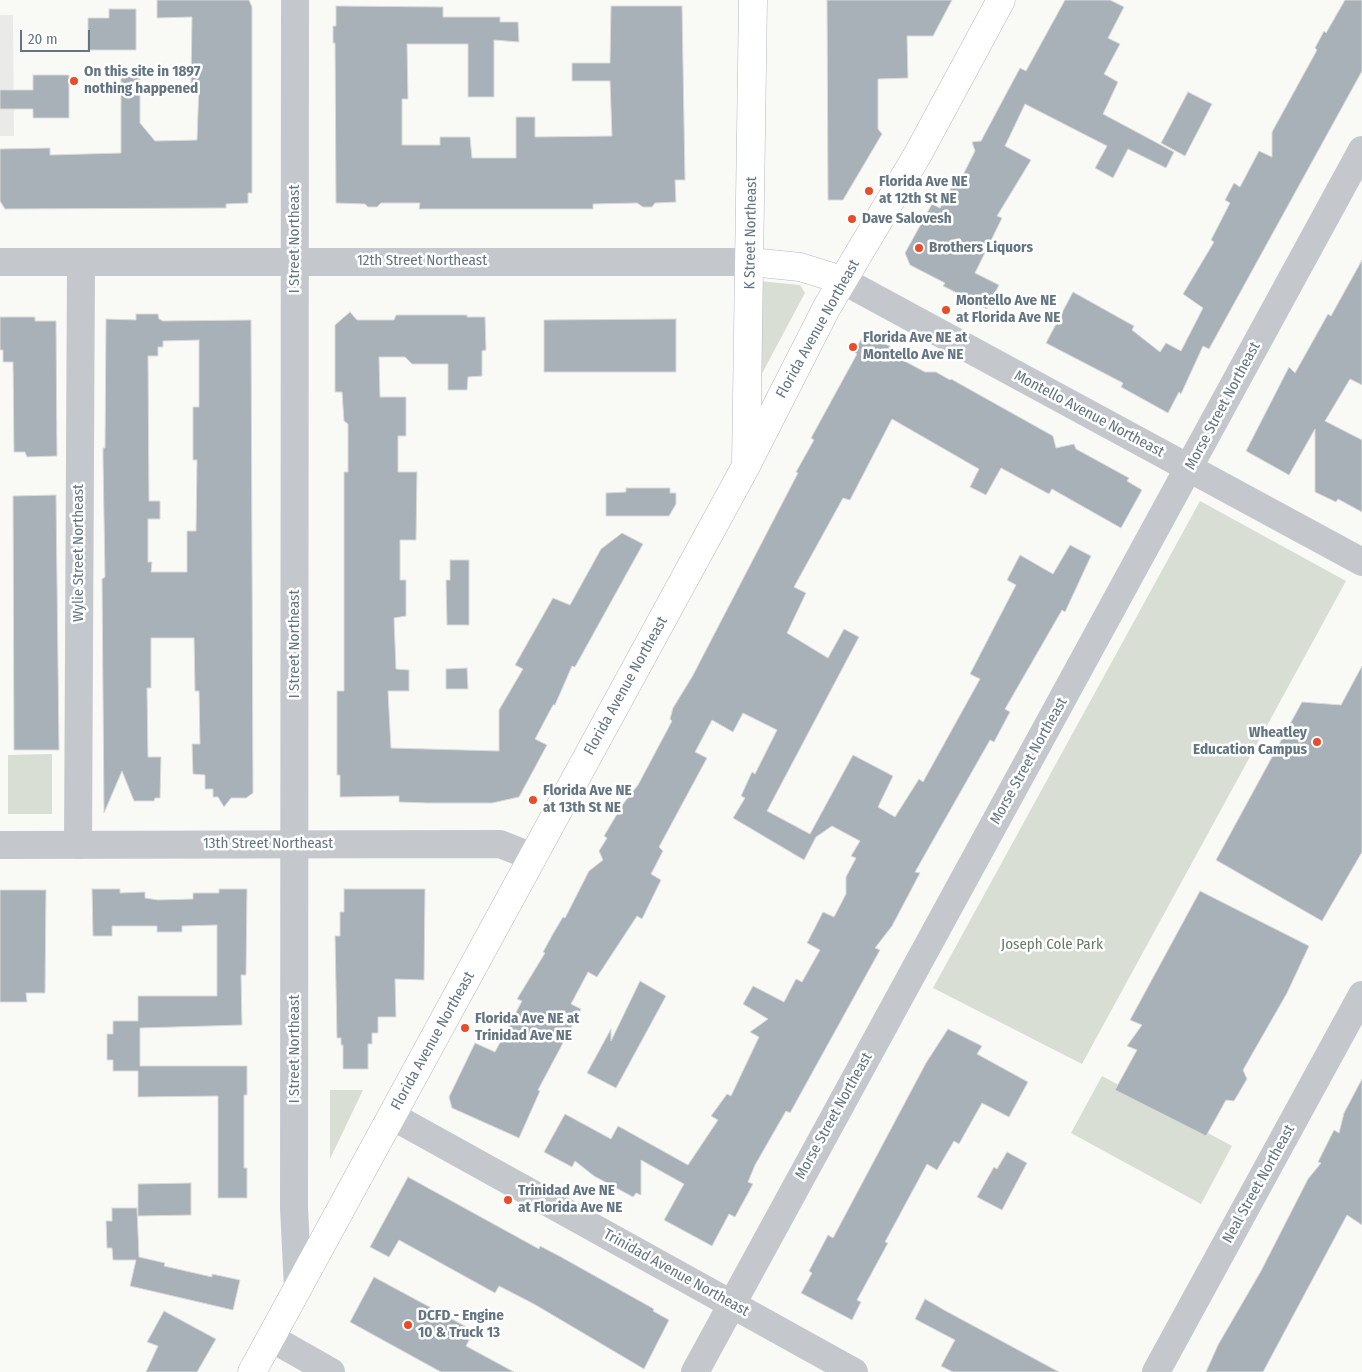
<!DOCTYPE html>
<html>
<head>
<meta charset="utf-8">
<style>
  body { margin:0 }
  #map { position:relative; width:1362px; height:1372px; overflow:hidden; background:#f9f9f6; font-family:"Fira Sans Condensed",sans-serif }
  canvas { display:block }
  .scale { position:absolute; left:20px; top:30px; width:70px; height:22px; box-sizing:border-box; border:2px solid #637582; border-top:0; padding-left:6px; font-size:15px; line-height:18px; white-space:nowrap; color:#637582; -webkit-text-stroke:4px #fff; paint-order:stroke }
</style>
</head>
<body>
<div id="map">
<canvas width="1362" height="1372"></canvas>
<div class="scale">20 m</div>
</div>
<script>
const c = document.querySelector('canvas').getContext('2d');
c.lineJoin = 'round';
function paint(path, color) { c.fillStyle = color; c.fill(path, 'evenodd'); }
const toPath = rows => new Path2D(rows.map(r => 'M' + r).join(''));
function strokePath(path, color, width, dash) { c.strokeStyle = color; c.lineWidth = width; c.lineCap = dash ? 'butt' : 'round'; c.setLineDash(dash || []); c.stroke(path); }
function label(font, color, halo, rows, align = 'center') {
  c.font = font + ' "Fira Sans Condensed",sans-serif'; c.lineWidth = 5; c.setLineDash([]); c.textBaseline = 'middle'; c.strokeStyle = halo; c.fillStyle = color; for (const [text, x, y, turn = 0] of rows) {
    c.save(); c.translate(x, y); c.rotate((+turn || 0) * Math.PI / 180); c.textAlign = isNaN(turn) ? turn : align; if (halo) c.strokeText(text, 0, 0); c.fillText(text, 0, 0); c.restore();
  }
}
const built = toPath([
  [0,15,13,15,14,136,0,136]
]);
const green = toPath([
  [759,281,800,285,805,293,758,381],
  [1200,501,1346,581,1082,1064,933,988],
  [52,754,52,814,8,814,8,755],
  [1102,1076,1232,1146,1201,1204,1071,1133],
  [330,1090,363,1090,330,1159]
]);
const building = toPath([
  [157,0,249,0,252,7,252,193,248,193,248,203,226,204,226,208,5,209,0,201,0,149,50,148,50,155,121,153,121,69,140,69,140,123,155,141,197,140,199,85,191,84,192,17,157,18,157,0],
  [827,0,952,0,933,36,907,36,908,78,878,79,878,129,882,134,843,200,828,200,827,0],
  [1065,0,1110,0,1124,7,1108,38,1120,44,1104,74,1118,82,1103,114,1174,152,1166,168,1128,149,1113,178,1095,168,1107,146,1025,104,1005,146,1031,160,997,216,1002,218,975,273,999,285,987,309,978,304,968,303,961,295,943,286,945,283,910,265,905,253,932,204,940,208,956,179,960,181,975,151,972,142,981,141,1020,68,1026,71,1065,0],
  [1345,0,1362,0,1362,71,1209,349,1203,346,1181,394,1179,392,1168,413,1121,387,1123,383,1046,343,1073,292,1134,326,1132,330,1160,352,1166,343,1181,351,1203,308,1183,294,1214,242,1211,240,1230,203,1225,200,1234,183,1240,187,1259,151,1272,157,1272,132,1317,50,1315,48,1324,31,1326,33,1345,0],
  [336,6,443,7,443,17,500,17,500,22,518,22,519,42,494,40,494,97,468,97,468,44,407,44,408,99,402,99,402,145,440,145,440,137,470,137,472,158,516,158,516,117,535,117,535,137,612,136,610,81,572,81,572,63,610,63,611,6,682,6,685,180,675,180,676,202,655,203,652,207,643,207,637,203,593,204,593,209,419,209,420,203,381,203,377,207,368,207,365,204,336,203,335,43,333,43,333,26,336,26,336,6],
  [109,9,136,9,136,50,88,50,88,18,109,18,109,9],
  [33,75,69,75,69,118,33,118,33,109,0,109,0,90,33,90,33,75],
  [1188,92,1212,104,1185,156,1161,143,1188,92],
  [1362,260,1362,385,1350,379,1325,421,1362,440,1362,512,1338,499,1336,502,1315,492,1315,429,1289,475,1246,451,1289,367,1295,373,1328,314,1331,316,1362,260],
  [350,312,357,320,394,320,396,315,467,315,467,317,485,317,486,350,482,351,482,376,468,377,467,390,448,390,448,364,412,364,405,357,379,357,380,397,406,397,406,436,398,436,398,472,417,472,416,540,400,540,400,580,406,580,406,616,394,618,396,669,409,670,409,691,388,691,391,748,499,751,499,710,523,669,515,665,553,598,570,605,601,549,622,533,643,544,575,667,572,666,555,705,553,705,535,739,547,745,519,797,492,803,428,803,399,802,399,796,340,797,340,775,337,775,337,691,344,691,344,472,348,472,348,424,344,421,342,392,335,392,335,325,350,312],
  [136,314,158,314,159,319,163,321,251,320,253,793,246,798,231,798,224,807,218,797,213,797,213,789,205,789,205,775,193,774,192,744,200,744,199,691,195,691,194,638,151,638,151,688,147,688,148,757,161,757,160,798,155,798,154,801,134,801,122,771,104,813,102,579,105,577,103,459,103,448,105,448,106,319,136,320,136,314],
  [199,340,199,407,193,407,193,460,197,460,196,531,187,531,187,572,151,572,152,562,148,562,148,519,160,519,160,501,149,501,148,356,158,356,158,347,163,347,163,341,199,340],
  [0,317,35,317,35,321,56,321,57,456,27,457,25,452,14,452,13,362,3,362,3,350,0,350,0,317],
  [676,319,676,372,544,372,544,320,676,319],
  [871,336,900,352,897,357,925,372,936,372,950,380,951,379,1053,436,1056,448,1074,444,1076,449,1129,478,1127,481,1142,490,1121,528,1052,489,1049,494,1001,468,986,495,970,487,979,469,892,419,850,500,843,498,794,587,806,593,787,633,828,658,844,629,859,637,767,811,810,834,853,755,893,776,878,807,895,817,919,779,923,782,980,679,970,674,1016,585,1007,580,1020,555,1053,574,1070,545,1091,556,1065,612,1062,610,1005,709,1010,712,994,742,990,740,915,872,920,873,892,926,875,948,880,950,817,1064,790,1113,786,1111,755,1165,748,1182,753,1184,735,1217,729,1214,712,1246,664,1220,684,1184,641,1160,641,1195,636,1193,633,1197,594,1176,575,1161,572,1167,544,1152,565,1114,611,1139,618,1126,688,1165,718,1120,711,1116,727,1094,731,1096,759,1037,750,1032,768,1019,743,1004,753,986,784,1002,796,979,802,982,820,950,807,943,823,912,834,917,846,894,846,877,856,858,851,856,860,841,832,826,816,837,804,860,733,818,745,798,741,796,752,772,755,774,777,730,743,713,733,732,712,720,695,752,707,758,659,847,663,851,651,874,661,880,642,919,637,916,597,977,588,972,571,1004,581,1009,538,1090,540,1091,519,1138,452,1108,449,1097,475,1043,495,1052,522,1001,517,999,545,953,543,952,554,932,563,917,565,918,589,871,603,860,599,851,607,838,604,836,623,804,638,785,672,721,670,719,673,708,692,677,798,473,796,472,814,440,811,438,857,354,854,352,862,338,871,336],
  [626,488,670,488,670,493,676,493,676,504,669,516,606,516,606,493,626,492,626,488],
  [56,495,59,750,14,750,13,496,56,495],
  [450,560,469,560,469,625,447,625,446,580,450,580,450,560],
  [1362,666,1362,852,1322,921,1216,860,1302,702,1341,705,1362,666],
  [467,668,468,689,446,689,446,669,467,668],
  [92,889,120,889,120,893,145,892,145,898,158,900,193,899,193,893,219,893,219,889,247,889,246,975,241,975,242,1025,140,1028,140,1066,247,1066,247,1095,244,1095,244,1168,247,1168,247,1198,218,1198,218,1096,138,1097,138,1071,113,1071,113,1060,107,1060,107,1034,113,1034,113,1021,138,1021,138,996,217,996,217,925,182,926,182,932,157,932,157,926,112,926,112,936,93,936,92,889],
  [344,889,425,889,424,980,395,979,396,1017,378,1017,378,1033,372,1033,372,1044,368,1044,368,1069,343,1069,343,1045,341,1045,341,1038,337,1038,335,936,340,936,340,912,344,912,344,889],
  [0,890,46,890,45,993,26,993,27,1002,0,1002,0,890],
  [1200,891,1309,946,1287,993,1243,1070,1247,1079,1234,1101,1226,1100,1206,1136,1115,1090,1137,1050,1127,1046,1142,1025,1130,1020,1200,891],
  [640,981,666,996,616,1088,587,1073,611,1029,611,1041,640,981],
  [948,1029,982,1046,977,1054,1028,1082,1009,1117,982,1103,959,1144,954,1141,937,1170,927,1164,885,1242,888,1243,857,1300,861,1302,852,1320,801,1293,812,1273,809,1271,828,1235,833,1238,926,1063,948,1029],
  [1362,1079,1362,1225,1347,1215,1263,1372,1206,1372,1218,1345,1261,1271,1308,1179,1321,1163,1318,1162,1334,1130,1339,1133,1344,1113,1362,1079],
  [1007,1152,1027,1163,1002,1210,977,1197,994,1167,997,1169,1007,1152],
  [408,1177,539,1249,540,1246,561,1257,654,1309,653,1311,669,1320,644,1369,534,1304,499,1286,495,1293,399,1240,389,1257,370,1247,408,1177],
  [191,1183,191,1215,138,1216,138,1184,191,1183],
  [112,1208,137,1208,139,1257,165,1263,164,1266,212,1277,212,1274,240,1280,233,1310,130,1286,136,1260,113,1260,112,1248,107,1248,106,1221,112,1221,112,1208],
  [374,1277,474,1331,466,1346,514,1372,441,1372,350,1322,374,1277],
  [925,1299,944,1310,1059,1372,953,1372,941,1366,955,1340,915,1319,925,1299],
  [164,1311,216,1339,197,1372,146,1372,158,1346,147,1342,164,1311]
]);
const minor = toPath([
  [295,0,294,1208,298,1289],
  [0,262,751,262],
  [842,280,1362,562],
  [78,845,81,262],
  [392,1116,854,1372],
  [271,1338,331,1372],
  [695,1372,1362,150],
  [1156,1372,1362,995]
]);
const tertiary = toPath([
  [0,845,500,844,533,857]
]);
const secondary = toPath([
  [751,262,800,267,842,280],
  [746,466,753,0]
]);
const primary = toPath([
  [252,1372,746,466,827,307,918,154,1001,0]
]);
const markers = [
  [74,81,5,"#e64d28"],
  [869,191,5,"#e64d28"],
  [852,219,5,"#e64d28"],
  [919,248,5,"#e64d28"],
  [946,310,5,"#e64d28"],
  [853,347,5,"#e64d28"],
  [1317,742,5,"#e64d28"],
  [533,800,5,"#e64d28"],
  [465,1028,5,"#e64d28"],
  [508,1200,5,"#e64d28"],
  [408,1325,5,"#e64d28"]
];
const poiNames = [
  ["On this site in 1897",84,72],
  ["nothing happened",84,89],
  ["Florida Ave NE",879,182],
  ["at 12th St NE",879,199],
  ["Dave Salovesh",862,219],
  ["Brothers Liquors",929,248],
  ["Montello Ave NE",956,301],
  ["at Florida Ave NE",956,318],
  ["Florida Ave NE at",863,338],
  ["Montello Ave NE",863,355],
  ["Wheatley",1307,733,"right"],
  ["Education Campus",1307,750,"right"],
  ["Florida Ave NE",543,791],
  ["at 13th St NE",543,808],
  ["Florida Ave NE at",475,1019],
  ["Trinidad Ave NE",475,1036],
  ["Trinidad Ave NE",518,1191],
  ["at Florida Ave NE",518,1208],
  ["DCFD - Engine",418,1316],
  ["10 & Truck 13",418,1333]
];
const streetNames = [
  ["K Street Northeast",751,233,-89],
  ["I Street Northeast",295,239,-90],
  ["12th Street Northeast",422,261],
  ["Florida Avenue Northeast",818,329,-61],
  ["Morse Street Northeast",1223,406,-62],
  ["Montello Avenue Northeast",1089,414,28],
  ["Wylie Street Northeast",79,553,-90],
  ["I Street Northeast",295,644,-90],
  ["Florida Avenue Northeast",626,686,-61],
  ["Morse Street Northeast",1029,761,-61],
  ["13th Street Northeast",268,844],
  ["Florida Avenue Northeast",433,1041,-61],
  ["I Street Northeast",295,1049,-90],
  ["Morse Street Northeast",834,1116,-61],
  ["Neal Street Northeast",1259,1184,-61],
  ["Trinidad Avenue Northeast",676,1273,29]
];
const parkNames = [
  ["Joseph Cole Park",1052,945]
];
paint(built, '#eaeae9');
paint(green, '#d9ded5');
paint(building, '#a8b1b8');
strokePath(building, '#dadad8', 1);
strokePath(secondary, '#b4babf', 29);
strokePath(primary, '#b5babe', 29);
strokePath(minor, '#c4c8cc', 28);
strokePath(tertiary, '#c4c8cc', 28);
strokePath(secondary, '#fff', 28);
strokePath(primary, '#fff', 28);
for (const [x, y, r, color] of markers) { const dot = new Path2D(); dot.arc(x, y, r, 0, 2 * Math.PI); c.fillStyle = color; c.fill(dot); strokePath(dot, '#fff', 2); }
label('bold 15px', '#637582', '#fff', poiNames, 'left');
label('15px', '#637582', '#fff', streetNames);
label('15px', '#677a62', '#fff', parkNames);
</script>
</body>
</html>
